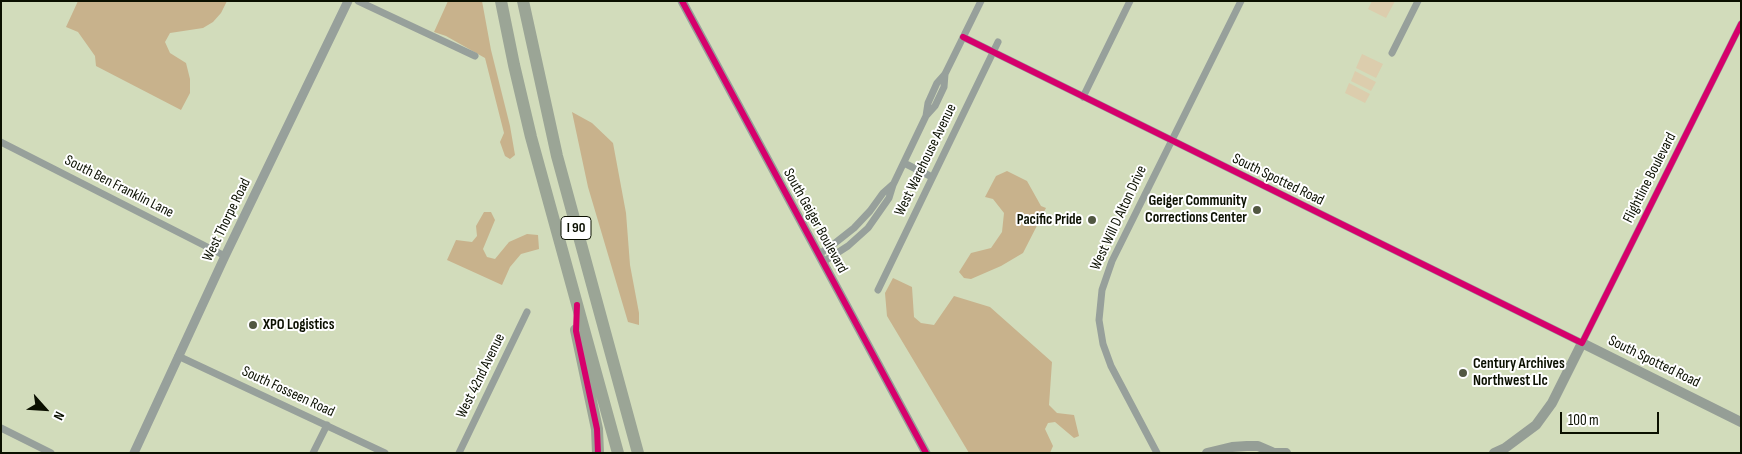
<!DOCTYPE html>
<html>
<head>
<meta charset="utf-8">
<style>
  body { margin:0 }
  #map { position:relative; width:1742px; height:454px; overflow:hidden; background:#d2dcbb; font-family:"Sofia Sans Condensed",sans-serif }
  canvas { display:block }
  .frame { position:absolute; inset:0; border:2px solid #0b1000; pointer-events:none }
  .north { position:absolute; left:20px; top:384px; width:50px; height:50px; -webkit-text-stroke:4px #fff; paint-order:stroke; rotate:116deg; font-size:14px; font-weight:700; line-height:20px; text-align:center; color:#0b1000 }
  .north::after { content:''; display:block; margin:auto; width:18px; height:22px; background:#0b1000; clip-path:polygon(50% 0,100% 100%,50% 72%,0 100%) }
  .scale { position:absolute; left:1560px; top:412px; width:99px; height:22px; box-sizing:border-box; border:2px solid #0b1000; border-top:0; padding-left:6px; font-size:15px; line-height:18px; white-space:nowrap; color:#0b1000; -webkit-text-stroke:4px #fff; paint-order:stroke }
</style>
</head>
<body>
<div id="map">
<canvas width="1742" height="454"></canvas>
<div class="frame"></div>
<div class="north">N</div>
<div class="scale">100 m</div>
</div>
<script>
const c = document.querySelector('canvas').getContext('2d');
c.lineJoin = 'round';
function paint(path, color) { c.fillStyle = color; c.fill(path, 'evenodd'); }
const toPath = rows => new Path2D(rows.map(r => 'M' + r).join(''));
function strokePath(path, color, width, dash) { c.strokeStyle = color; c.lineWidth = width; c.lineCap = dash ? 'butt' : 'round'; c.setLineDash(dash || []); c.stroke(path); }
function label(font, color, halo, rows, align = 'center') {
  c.font = font + ' "Sofia Sans Condensed",sans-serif'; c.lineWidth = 4; c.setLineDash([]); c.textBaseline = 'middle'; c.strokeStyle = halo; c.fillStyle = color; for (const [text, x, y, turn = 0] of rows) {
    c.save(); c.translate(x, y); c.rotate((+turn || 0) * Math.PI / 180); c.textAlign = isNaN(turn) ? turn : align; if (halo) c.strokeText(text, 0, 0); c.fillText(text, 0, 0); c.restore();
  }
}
const green = toPath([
  [1372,1,1395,1,1386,18,1368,9],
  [1362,54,1383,64,1376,78,1356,68],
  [1355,71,1376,82,1371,91,1351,81],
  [1349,83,1370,94,1365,103,1345,93]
]);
const forest = toPath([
  [78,1,227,1,221,13,213,22,203,28,170,33,165,42,170,53,186,63,190,79,190,93,181,110,96,66,95,56,78,32,66,27],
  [448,1,482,1,491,50,510,126,515,155,510,159,505,156,500,142,504,133,485,58,446,36,434,32],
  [572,112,592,123,613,143,626,213,630,265,639,313,639,325,628,322,588,187],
  [1007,171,1027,181,1041,206,1046,208,1023,253,1001,266,971,279,964,278,959,272,971,253,991,248,1002,232,1004,213,993,199,985,197,996,176],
  [484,212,491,212,495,220,483,249,487,257,495,259,509,242,527,234,538,235,539,249,521,254,510,267,502,285,447,260,456,240,472,242,477,236,476,226],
  [893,278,912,287,914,317,921,323,934,325,954,296,990,307,1052,362,1049,405,1057,413,1074,415,1079,436,1074,438,1055,422,1048,423,1045,429,1053,446,1050,453,969,453,887,316,885,293]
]);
const minor = toPath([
  [358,1,475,56],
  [963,37,1582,343,1741,24],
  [1392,53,1418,1],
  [1083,97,1130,1],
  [926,116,935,106,944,87,945,74],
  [1,142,225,256],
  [904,163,932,177],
  [819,254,830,247,854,228,870,211,883,193,892,185],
  [823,262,848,246,868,228,889,198,893,185,926,116,928,103,937,83,945,74,981,1],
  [878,290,998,42],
  [178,356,385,453],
  [1,428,51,453],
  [313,453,327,425],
  [459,453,527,312],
  [1157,453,1111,366,1103,344,1099,320,1102,290,1112,261,1241,1]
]);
const tertiary = toPath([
  [682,1,926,453],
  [134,453,225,256,348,1]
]);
const secondary = toPath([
  [1207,453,1232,447,1247,446,1258,446,1272,452],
  [1268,453,1286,453],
  [1494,453,1505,448,1536,425,1552,403,1582,343,1741,422]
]);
const motorway = toPath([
  [501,1,514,65,531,137,618,453],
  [523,1,557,156,638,453],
  [576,330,597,429,598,453]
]);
const cycleway = toPath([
  [682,1,926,453],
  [963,37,1582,343,1741,24],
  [577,305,576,331,597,429,598,453]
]);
const markers = [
  [1257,210,5,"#515741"],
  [1092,220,5,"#515741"],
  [253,325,5,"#515741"],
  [1463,373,5,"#515741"]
];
const shields = [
  [576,228,30]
];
const shieldNames = [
  ["I 90",576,228]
];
const streetNames = [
  ["West Warehouse Avenue",926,160,-64],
  ["Flightline Boulevard",1650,178,-63],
  ["South Spotted Road",1278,180,26],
  ["South Ben Franklin Lane",119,187,27],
  ["West Will D Alton Drive",1119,218,-65],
  ["West Thorpe Road",227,220,-64],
  ["South Geiger Boulevard",815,221,61],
  ["South Spotted Road",1654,362,26],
  ["West 42nd Avenue",481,376,-64],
  ["South Fosseen Road",288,392,25]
];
const poiNames = [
  ["Geiger Community",1247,201],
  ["Corrections Center",1247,218],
  ["Pacific Pride",1082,220],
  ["XPO Logistics",263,325,"left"],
  ["Century Archives",1473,364,"left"],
  ["Northwest Llc",1473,381,"left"]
];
paint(green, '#dccdad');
paint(forest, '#c8b28c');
strokePath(minor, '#97a09b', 7);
strokePath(tertiary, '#97a09b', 9);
strokePath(secondary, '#959e96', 10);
strokePath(motorway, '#9ba596', 12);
strokePath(cycleway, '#d6006c', 6);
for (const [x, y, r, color] of markers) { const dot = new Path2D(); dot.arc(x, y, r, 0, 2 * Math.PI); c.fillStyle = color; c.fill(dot); strokePath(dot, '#fff', 2); }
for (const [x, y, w] of shields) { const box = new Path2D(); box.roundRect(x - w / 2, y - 11.5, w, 23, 4); c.fillStyle = '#fff'; c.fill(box); strokePath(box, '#0b1000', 1); }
label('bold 14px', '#0b1000', null, shieldNames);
label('15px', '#0b1000', '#fff', streetNames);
label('bold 15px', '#0b1000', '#fff', poiNames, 'right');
</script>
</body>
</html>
